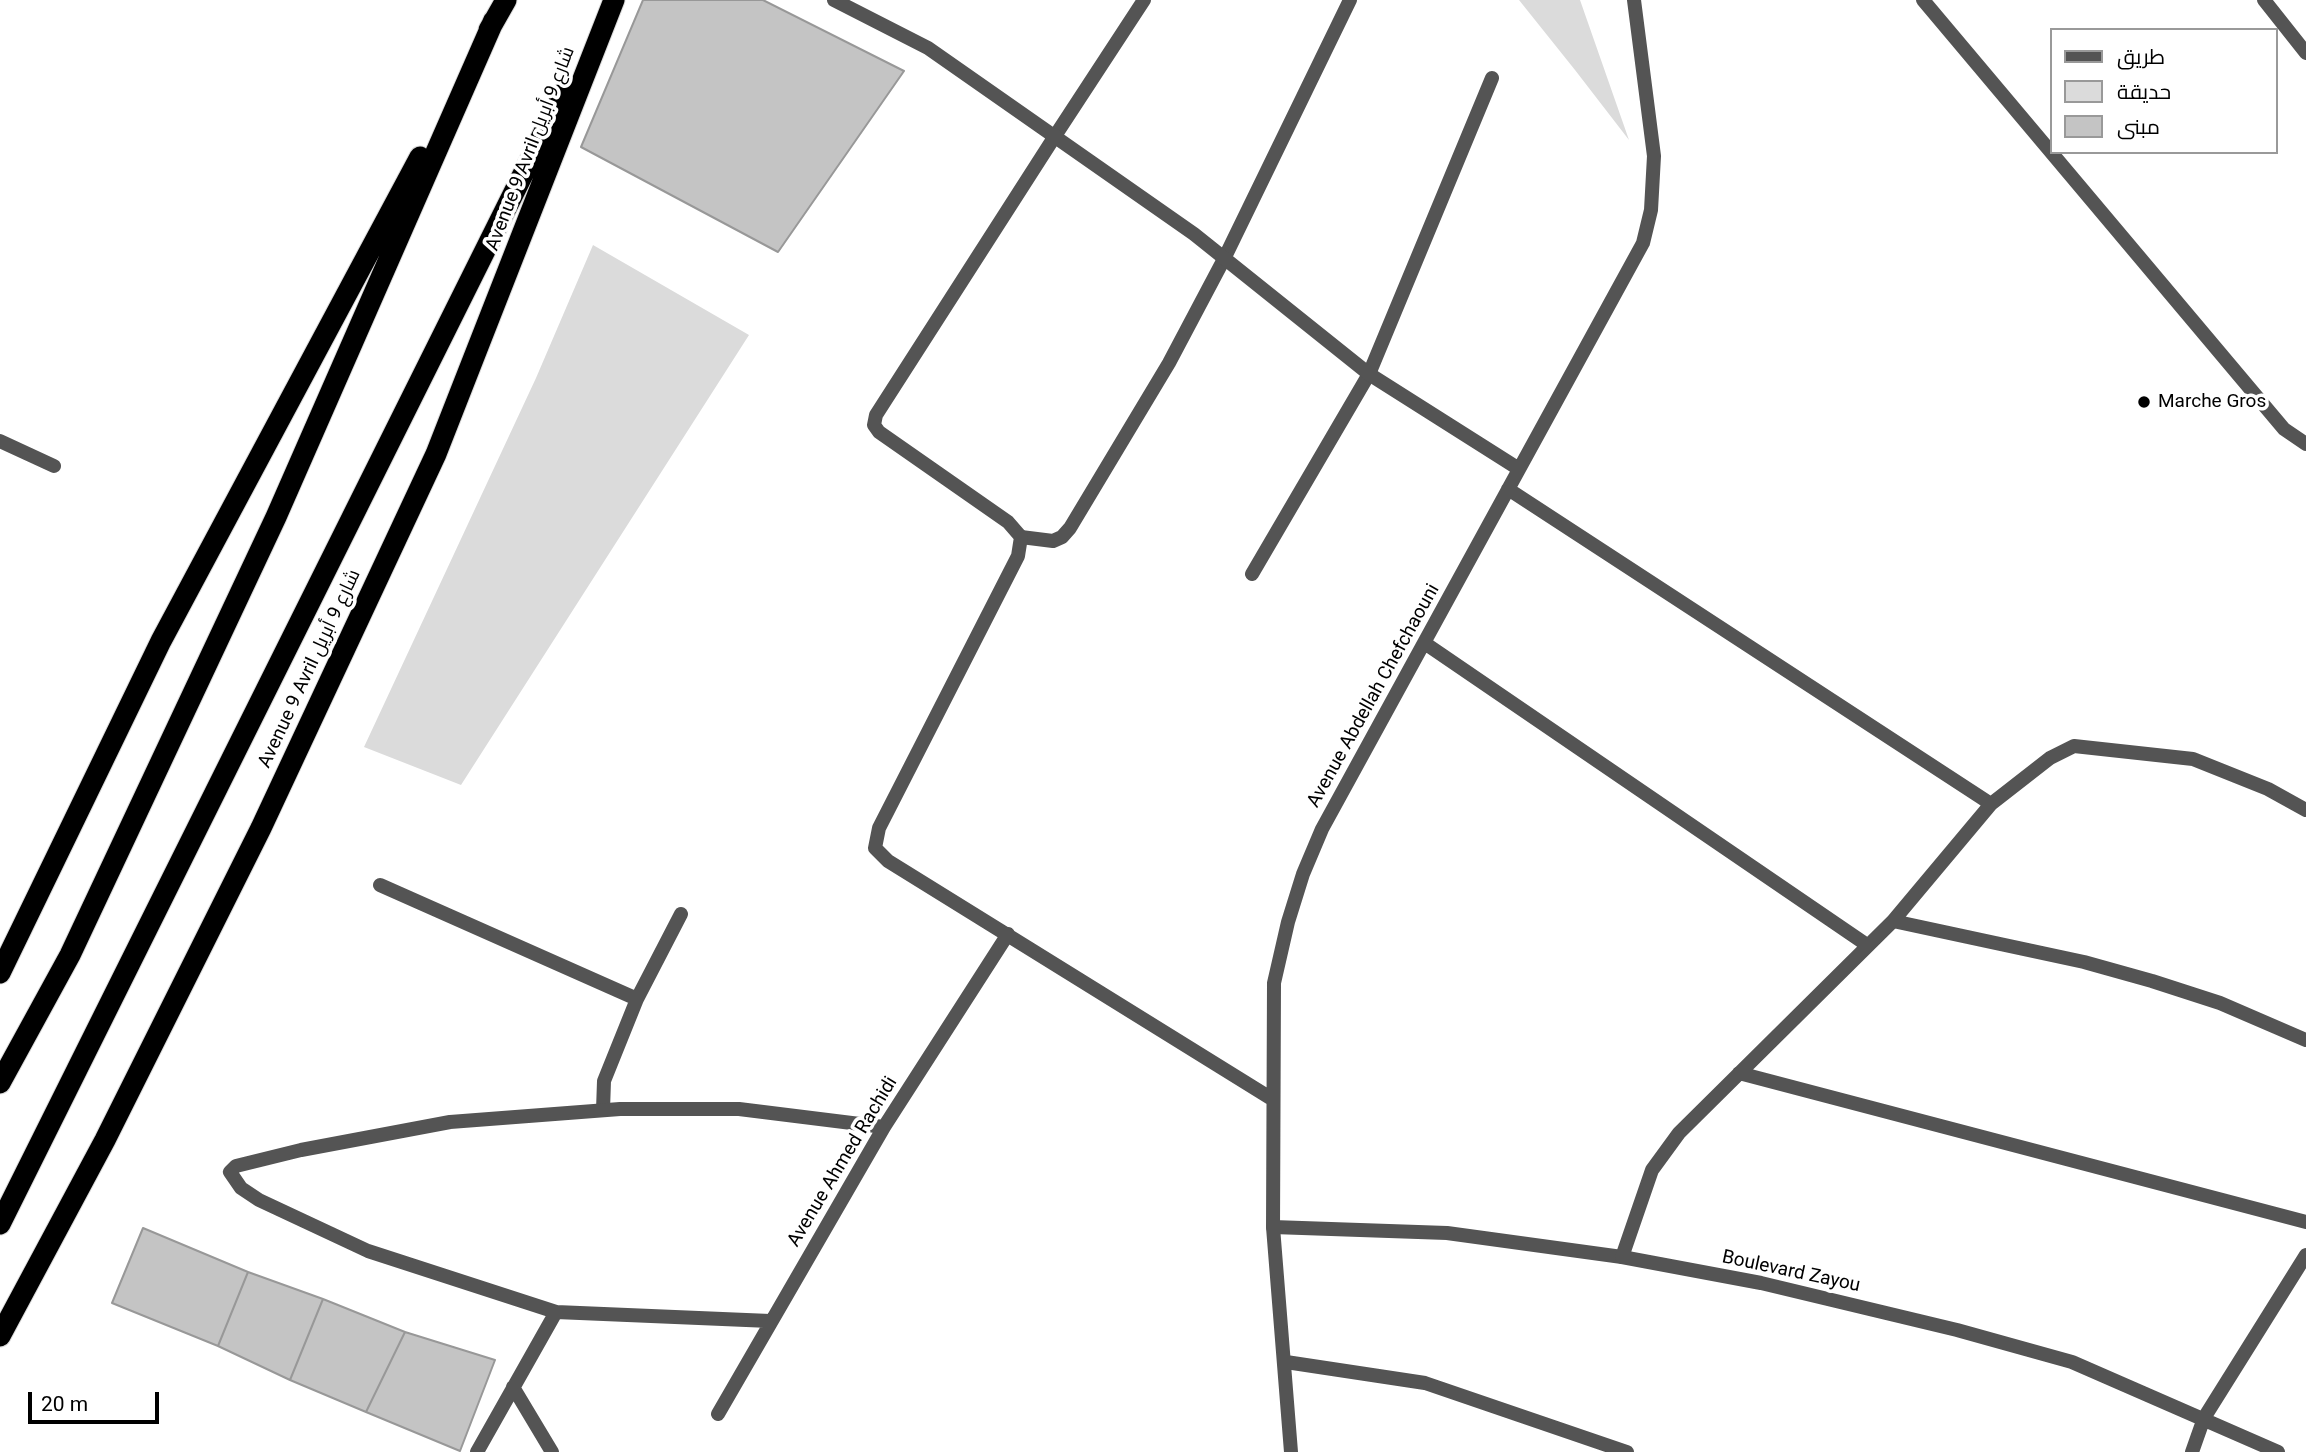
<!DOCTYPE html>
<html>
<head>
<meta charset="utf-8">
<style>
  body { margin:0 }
  #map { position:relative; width:2306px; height:1452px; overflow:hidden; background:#fff; font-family:Roboto,Cairo,sans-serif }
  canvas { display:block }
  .legend { position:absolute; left:2050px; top:28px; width:228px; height:126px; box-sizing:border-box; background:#fff; border:2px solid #999; margin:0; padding:9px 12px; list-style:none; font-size:21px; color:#000 }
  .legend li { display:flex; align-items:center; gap:14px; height:35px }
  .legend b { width:35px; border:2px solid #999 }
  .scale { position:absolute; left:28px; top:1392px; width:131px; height:32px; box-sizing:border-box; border:4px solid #000; border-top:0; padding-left:9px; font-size:21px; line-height:24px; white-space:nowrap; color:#000; -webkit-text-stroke:5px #fff; paint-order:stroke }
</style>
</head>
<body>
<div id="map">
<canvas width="2306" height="1452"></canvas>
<ul class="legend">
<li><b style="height:9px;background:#545454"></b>طريق</li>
<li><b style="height:19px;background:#dbdbdb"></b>حديقة</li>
<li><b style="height:19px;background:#c4c4c4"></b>مبنى</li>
</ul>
<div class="scale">20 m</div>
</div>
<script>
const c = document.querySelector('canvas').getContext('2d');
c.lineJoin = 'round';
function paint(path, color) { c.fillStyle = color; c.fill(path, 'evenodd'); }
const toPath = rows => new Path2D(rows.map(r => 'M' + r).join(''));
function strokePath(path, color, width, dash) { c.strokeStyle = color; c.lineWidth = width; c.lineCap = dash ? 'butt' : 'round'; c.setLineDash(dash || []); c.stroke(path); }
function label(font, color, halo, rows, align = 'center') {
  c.font = font + ' Roboto,Cairo,sans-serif'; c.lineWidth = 7; c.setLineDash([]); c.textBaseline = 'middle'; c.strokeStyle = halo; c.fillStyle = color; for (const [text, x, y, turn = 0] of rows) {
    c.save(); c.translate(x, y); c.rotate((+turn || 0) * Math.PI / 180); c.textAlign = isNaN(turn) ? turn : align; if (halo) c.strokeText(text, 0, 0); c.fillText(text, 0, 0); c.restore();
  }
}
const green = toPath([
  [1519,0,1580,0,1629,140,1575,70],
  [593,245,749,335,461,785,364,747,536,378]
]);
const building = toPath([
  [643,0,763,0,904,71,778,252,581,147,643,0],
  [143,1228,248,1272,218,1346,112,1303,143,1228],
  [248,1272,323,1299,290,1380,218,1346,248,1272],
  [323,1299,405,1332,366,1412,290,1380,323,1299],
  [405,1332,495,1360,460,1451,366,1412,405,1332]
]);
const lane = toPath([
  [1923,0,2284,429,2306,444],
  [2264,0,2306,53],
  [1055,136,1144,0],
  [1021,537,1053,541,1062,537,1070,528,1169,363,1224,259,1350,0],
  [1252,574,1369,374,1492,78],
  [380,885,637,999],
  [603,1110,604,1081,637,999,681,914],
  [1273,1227,1447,1233,1622,1257]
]);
const street = toPath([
  [834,0,928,48,1194,234,1369,374,1519,469],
  [1055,136,876,415,874,425,879,432,1008,522,1021,537,1018,556,879,828,875,848,888,861,1272,1099],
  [0,441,54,466],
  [1508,489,1991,804],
  [1426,644,1867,945],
  [1893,921,2084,962,2152,981,2220,1003,2306,1040],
  [1739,1073,2306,1222],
  [770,1321,556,1312,368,1251,259,1200,241,1188,230,1172,236,1166,301,1150,450,1122,620,1109,739,1109,884,1127],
  [1286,1362,1425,1383,1627,1452],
  [513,1387,552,1452],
  [718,1414,884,1127,1008,934],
  [477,1452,556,1312],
  [1291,1452,1273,1227,1274,983,1288,922,1303,874,1322,829,1643,243,1651,210,1654,156,1634,0],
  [2192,1452,2204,1418,2306,1255],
  [2278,1452,2072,1362,1957,1330,1761,1283,1622,1257,1652,1170,1679,1133,1893,921,1991,804,2050,758,2074,746,2193,759,2268,789,2306,810]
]);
const highway = toPath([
  [489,30,506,0],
  [0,973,161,641,420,157],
  [0,1083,70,955,276,517,494,20],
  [0,1224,564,92],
  [0,1336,105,1140,261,828,436,454,614,0]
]);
const markers = [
  [2144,402,7,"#000"]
];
const streetNames = [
  ["Avenue 9 Avril شارع 9 أبريل",531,149,-69],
  ["Avenue 9 Avril شارع 9 أبريل",310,669,-65],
  ["Avenue Abdellah Chefchaouni",1374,696,-61],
  ["Avenue Ahmed Rachidi",843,1162,-59],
  ["Boulevard Zayou",1791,1272,12]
];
const poiNames = [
  ["Marche Gros",2158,402]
];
paint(green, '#dbdbdb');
paint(building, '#c4c4c4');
strokePath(building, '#989898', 2);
strokePath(highway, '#dbdbdb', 23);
strokePath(lane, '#545454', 14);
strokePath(street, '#545454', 14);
strokePath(highway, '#000', 21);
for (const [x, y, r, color] of markers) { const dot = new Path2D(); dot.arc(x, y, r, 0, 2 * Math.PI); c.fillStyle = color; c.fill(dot); strokePath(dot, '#fff', 2.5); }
label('19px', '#000', '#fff', streetNames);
label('19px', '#000', '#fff', poiNames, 'left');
</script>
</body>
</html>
